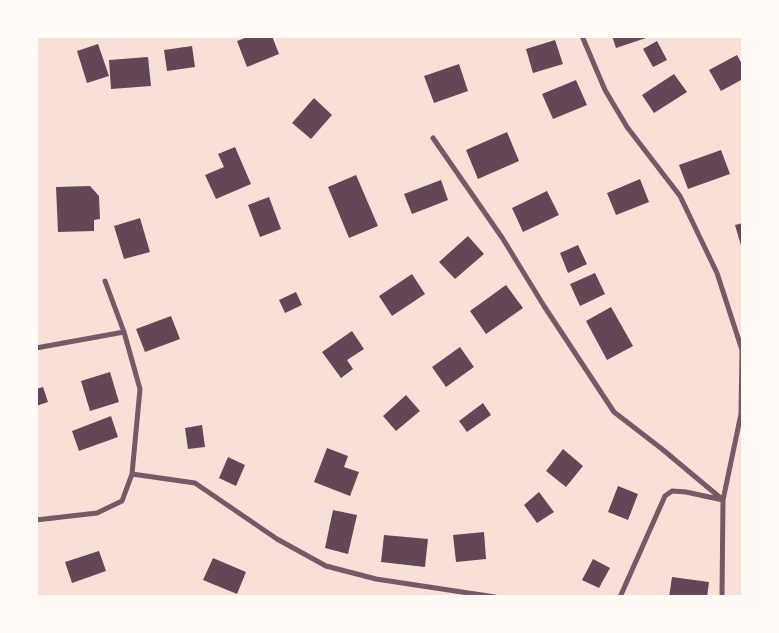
<!DOCTYPE html>
<html>
<head>
<meta charset="utf-8">
<style>
  body { margin:0 }
  #map { position:relative; width:779px; height:633px; overflow:hidden; background:#f7e1d7; font-family:"Sofia Sans Condensed",sans-serif }
  canvas { display:block }
  .frame { position:absolute; inset:0; border:38px solid #fffaf5; pointer-events:none }
</style>
</head>
<body>
<div id="map">
<canvas width="779" height="633"></canvas>
<div class="frame"></div>
</div>
<script>
const c = document.querySelector('canvas').getContext('2d');
c.lineJoin = 'round';
function paint(path, color) { c.fillStyle = color; c.fill(path, 'evenodd'); }
const toPath = rows => new Path2D(rows.map(r => 'M' + r).join(''));
function strokePath(path, color, width, dash) { c.strokeStyle = color; c.lineWidth = width; c.lineCap = dash ? 'butt' : 'round'; c.setLineDash(dash || []); c.stroke(path); }
const building = toPath([
  [250,36,272,36,279,54,247,67,237,41],
  [612,36,649,36,649,37,616,48],
  [555,40,563,64,533,73,526,49],
  [657,41,667,60,653,67,643,49],
  [98,44,109,76,87,83,77,51],
  [192,46,195,67,167,71,164,50],
  [737,55,743,66,743,79,721,91,709,70],
  [148,57,151,86,111,89,109,60],
  [459,64,468,91,434,103,424,76],
  [674,74,687,92,654,113,642,95],
  [576,80,587,105,553,119,542,94],
  [314,98,332,115,311,139,292,123],
  [507,132,519,161,478,179,466,150],
  [235,147,251,184,216,199,205,175,224,167,218,154],
  [721,150,730,174,688,189,679,165],
  [356,175,378,226,349,238,328,187],
  [640,179,649,202,616,215,607,193],
  [441,180,448,200,412,214,404,194],
  [90,186,99,196,100,219,94,220,94,231,58,232,56,187],
  [547,191,559,215,523,232,512,208],
  [269,197,281,229,260,237,248,205],
  [140,218,150,252,124,259,114,226],
  [743,223,743,249,742,249,735,225],
  [468,236,484,254,455,279,439,262],
  [578,245,587,264,568,273,560,253],
  [595,273,605,294,580,306,570,284],
  [412,274,425,294,392,316,379,296],
  [506,285,523,308,486,334,470,311],
  [296,292,302,305,285,313,279,300],
  [611,307,633,346,607,360,586,321],
  [171,316,180,339,145,352,136,329],
  [352,331,364,349,347,360,353,369,341,378,322,352],
  [460,347,474,367,446,387,432,367],
  [110,372,119,402,90,411,81,381],
  [43,387,48,402,36,406,36,389],
  [406,395,420,411,396,431,383,416],
  [483,403,491,415,467,432,459,421],
  [111,416,118,437,79,451,72,431],
  [202,425,205,447,188,449,185,428],
  [327,448,348,456,344,467,359,472,350,496,314,482],
  [563,449,583,466,566,487,546,471],
  [228,457,245,465,236,486,219,478],
  [618,486,638,494,628,520,608,512],
  [539,492,554,512,537,523,524,505],
  [333,510,357,515,348,554,325,548],
  [484,532,486,559,456,562,453,535],
  [384,535,428,539,425,567,381,562],
  [99,551,106,571,72,583,65,562],
  [213,558,246,572,237,594,203,580],
  [593,559,610,568,599,588,582,580],
  [672,577,709,582,707,597,669,597]
]);
const minor = toPath([
  [582,36,605,90,627,127,680,196,717,273,742,350,741,414,723,500,722,597],
  [433,138,503,239,544,306,614,412,662,449,723,500],
  [36,348,124,332],
  [132,474,195,483,277,539,326,566,376,579,495,597],
  [36,520,97,513,122,501,132,474,140,389,124,332,105,281],
  [620,597,665,496,672,491,686,492,723,500]
]);
paint(building, '#644757');
strokePath(minor, '#755966', 5);
</script>
</body>
</html>
